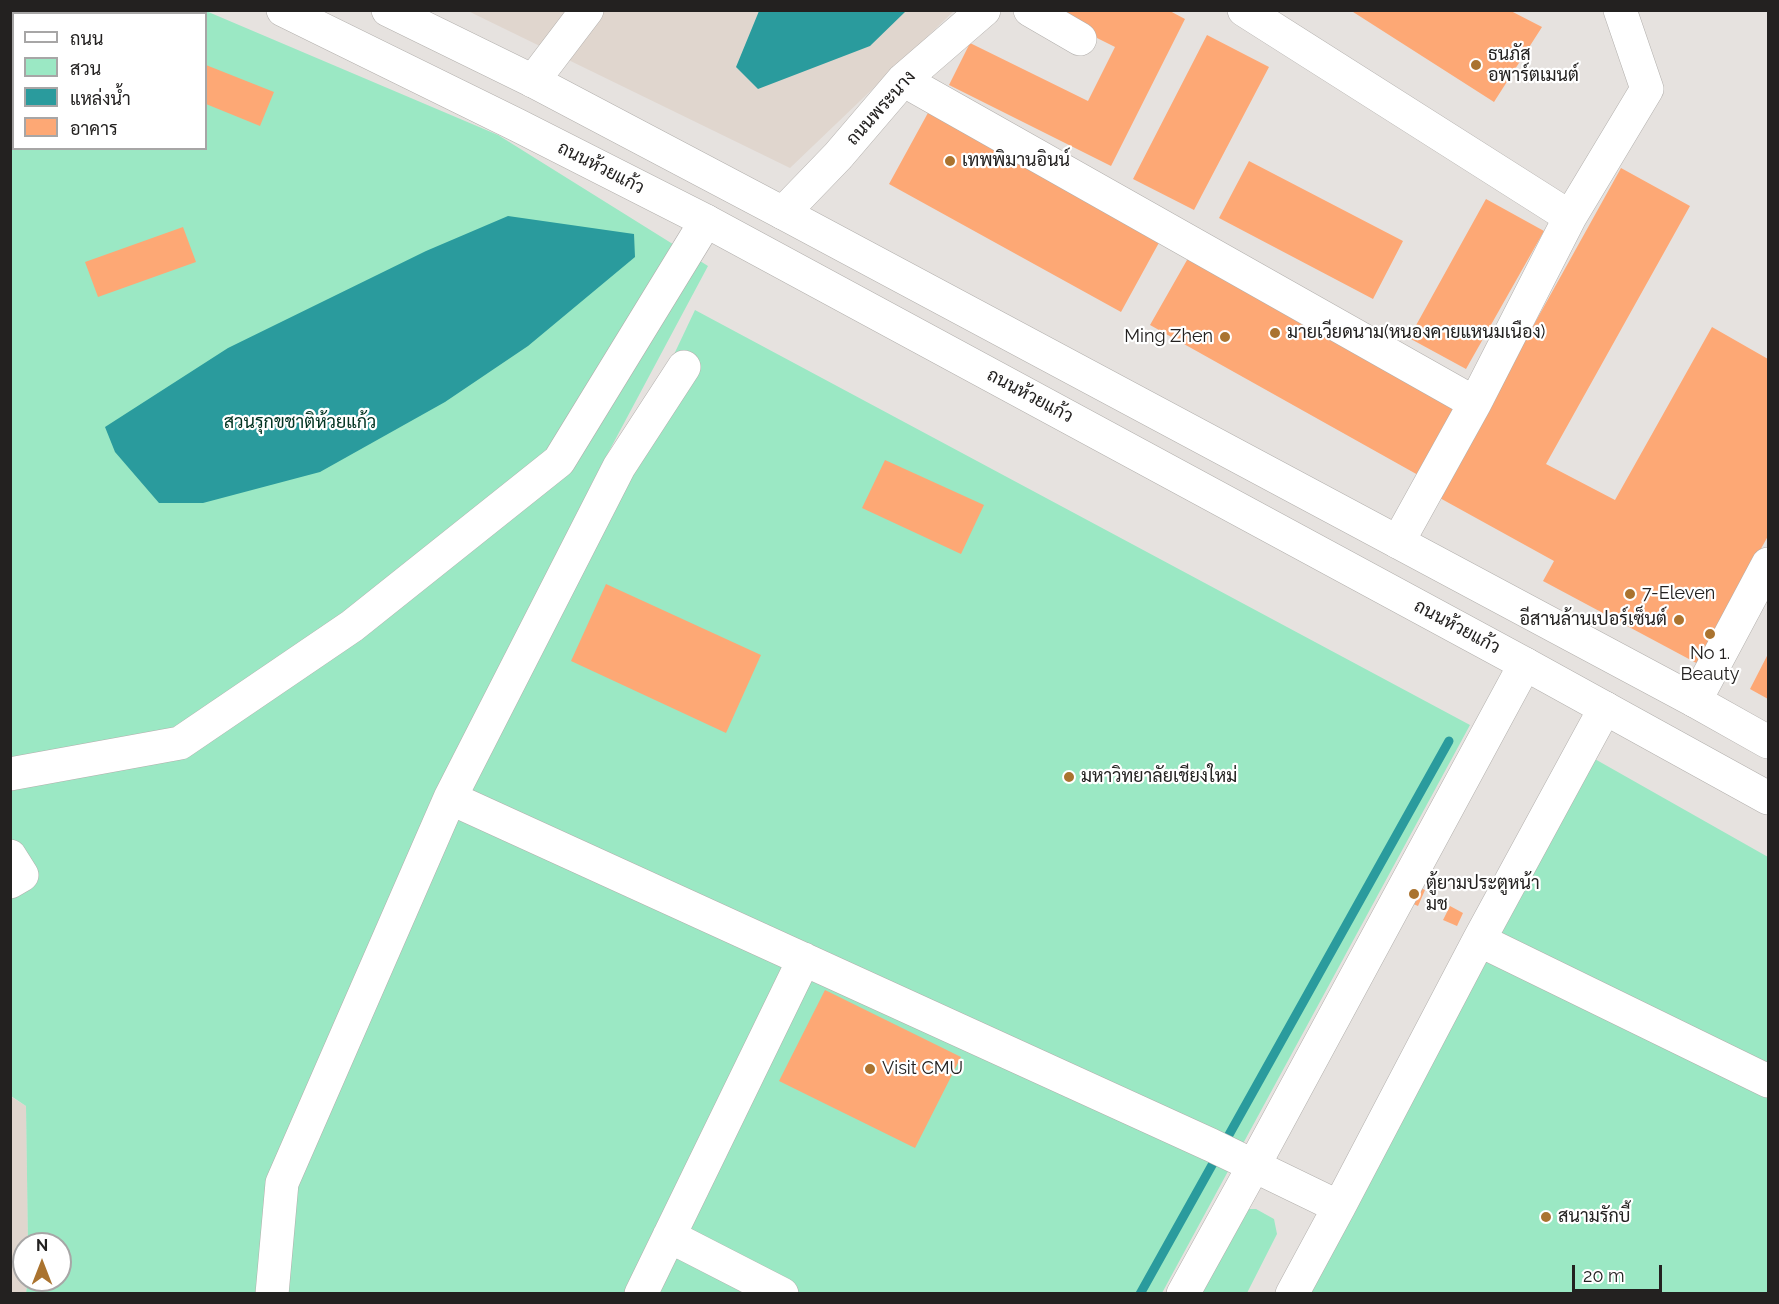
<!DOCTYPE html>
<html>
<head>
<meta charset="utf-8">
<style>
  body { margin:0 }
  #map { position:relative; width:1779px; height:1304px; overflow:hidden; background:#e6e2df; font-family:Raleway,Sarabun,sans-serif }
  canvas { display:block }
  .frame { position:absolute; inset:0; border:12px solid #232120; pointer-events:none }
  .legend { position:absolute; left:12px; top:12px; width:195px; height:138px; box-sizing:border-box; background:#fff; border:2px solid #a7a6a6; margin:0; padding:8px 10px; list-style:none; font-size:18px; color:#232120 }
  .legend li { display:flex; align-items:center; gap:12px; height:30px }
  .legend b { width:30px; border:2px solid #a7a6a6 }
  .north { position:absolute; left:12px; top:1232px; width:60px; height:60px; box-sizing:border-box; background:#fff; border:2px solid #a7a6a6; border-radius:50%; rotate:0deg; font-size:16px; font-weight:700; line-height:24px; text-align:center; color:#232120 }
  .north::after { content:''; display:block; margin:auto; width:21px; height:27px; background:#aa732f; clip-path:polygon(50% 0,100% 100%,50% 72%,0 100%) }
  .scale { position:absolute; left:1572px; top:1265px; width:90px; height:27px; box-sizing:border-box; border:3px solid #232120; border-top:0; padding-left:8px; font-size:18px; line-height:21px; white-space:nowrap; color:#232120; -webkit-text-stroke:4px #fff; paint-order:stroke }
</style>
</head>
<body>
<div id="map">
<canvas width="1779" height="1304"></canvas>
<div class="frame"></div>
<ul class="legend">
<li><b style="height:8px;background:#fff"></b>ถนน</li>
<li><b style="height:16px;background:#9be8c4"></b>สวน</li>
<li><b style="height:16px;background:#2a9b9d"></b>แหล่งน้ำ</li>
<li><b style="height:16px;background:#fda875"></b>อาคาร</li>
</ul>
<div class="north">N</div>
<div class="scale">20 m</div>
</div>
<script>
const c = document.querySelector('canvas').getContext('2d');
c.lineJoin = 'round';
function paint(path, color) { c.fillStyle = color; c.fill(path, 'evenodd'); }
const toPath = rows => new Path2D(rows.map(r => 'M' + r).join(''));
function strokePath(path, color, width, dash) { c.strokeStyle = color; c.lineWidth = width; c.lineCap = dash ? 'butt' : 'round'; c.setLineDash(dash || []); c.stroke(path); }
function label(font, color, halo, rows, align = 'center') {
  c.font = font + ' Raleway,Sarabun,sans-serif'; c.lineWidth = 4.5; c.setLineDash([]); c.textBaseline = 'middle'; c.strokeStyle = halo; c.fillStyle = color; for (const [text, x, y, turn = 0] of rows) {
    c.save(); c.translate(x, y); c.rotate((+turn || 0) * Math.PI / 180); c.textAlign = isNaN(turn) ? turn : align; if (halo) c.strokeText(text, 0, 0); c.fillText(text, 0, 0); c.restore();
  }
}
const built = toPath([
  [468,11,954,11,790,168],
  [10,1096,26,1106,28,1244,24,1244,24,1280,28,1280,26,1293,11,1293]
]);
const green = toPath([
  [11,11,206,11,498,135,708,266,592,483,269,1174,257,1293,26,1293,28,1280,60,1280,60,1244,28,1244,26,1106,11,1096],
  [14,14,206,14,206,148,14,148],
  [695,310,1470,725,1162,1293,283,1294,292,1185,456,815],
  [1586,754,1768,857,1768,1293,1292,1294],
  [1242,1209,1256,1209,1274,1219,1277,1234,1247,1293,1197,1294]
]);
const water = toPath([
  [759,11,759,10,906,11,870,46,758,89,736,67],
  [508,216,634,234,635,257,528,346,445,402,320,472,203,503,159,503,115,452,105,427,228,348,426,251]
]);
const stream = toPath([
  [1140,1294,1449,741]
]);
const building = toPath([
  [1041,10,1168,10,1185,19,1111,166,949,85,970,43,1088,101,1115,47],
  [1350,10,1509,10,1542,27,1494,102],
  [1207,35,1269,67,1194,210,1133,179],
  [206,65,274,92,260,126,206,104],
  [929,111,1161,239,1121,312,889,184],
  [1249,161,1403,241,1373,299,1219,218],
  [1621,168,1690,206,1546,464,1615,500,1712,327,1768,359,1768,536,1747,574,1702,666,1543,581,1554,561,1438,497],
  [1486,199,1544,231,1466,369,1409,338],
  [183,227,196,262,98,297,85,262],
  [1191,253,1468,407,1427,480,1150,325],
  [885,460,984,505,961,554,862,508],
  [606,584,761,655,726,733,571,661],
  [1768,654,1768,699,1750,689],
  [1410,883,1425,890,1418,906,1402,899],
  [1450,906,1463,913,1457,926,1443,920],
  [825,990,961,1057,915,1148,779,1081]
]);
const minor = toPath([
  [1030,10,1080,39],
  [1244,10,1570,217],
  [903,80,1475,403],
  [533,81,587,10],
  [783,213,838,156,903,80,984,10],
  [1398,542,1475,403,1570,217,1647,89,1620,10],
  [1695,701,1768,564],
  [10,774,180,743,352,626,559,461,706,221],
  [450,798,1211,1145,1339,1207],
  [10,856,22,875,10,882],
  [1479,940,1768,1081],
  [669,1236,782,1294],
  [272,1294,282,1183,450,798,619,467,684,367],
  [641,1294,804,959],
  [1183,1294,1246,1180,1525,664],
  [1292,1294,1339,1207,1479,940,1605,708]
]);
const major = toPath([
  [283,10,517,125,706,221,1525,664,1768,798],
  [388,10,533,81,783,213,1695,701,1768,742]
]);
const markers = [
  [1476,65,6,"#aa732f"],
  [950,161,6,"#aa732f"],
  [1275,333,6,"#aa732f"],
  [1225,337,6,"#aa732f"],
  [1630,594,6,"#aa732f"],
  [1679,620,6,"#aa732f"],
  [1710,634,6,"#aa732f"],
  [1069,777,6,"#aa732f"],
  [1414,894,6,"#aa732f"],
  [870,1069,6,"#aa732f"],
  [1546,1217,6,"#aa732f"]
];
const poiNames = [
  ["ธนภัส",1488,55],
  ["อพาร์ตเมนต์",1488,76],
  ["เทพพิมานอินน์",962,161],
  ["มายเวียดนาม(หนองคายแหนมเนือง)",1287,333],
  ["Ming Zhen",1213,337,"right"],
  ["7-Eleven",1642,594],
  ["อีสานล้านเปอร์เซ็นต์",1667,620,"right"],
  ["No 1.",1710,654,"center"],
  ["Beauty",1710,675,"center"],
  ["มหาวิทยาลัยเชียงใหม่",1081,777],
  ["ตู้ยามประตูหน้า",1426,884],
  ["มช",1426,905],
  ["Visit CMU",882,1069],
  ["สนามรักบี้",1558,1217]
];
const streetNames = [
  ["ถนนพระนาง",881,108,-48],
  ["ถนนห้วยแก้ว",601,168,27],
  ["ถนนห้วยแก้ว",1030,396,28],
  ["ถนนห้วยแก้ว",1457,627,28]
];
const parkNames = [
  ["สวนรุกขชาติห้วยแก้ว",300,423]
];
paint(built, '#e0d6ce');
paint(green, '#9be8c4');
paint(water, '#2a9b9d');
strokePath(stream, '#2a9b9d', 9);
paint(building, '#fda875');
strokePath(minor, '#b2afac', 34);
strokePath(major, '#b2afac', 34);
strokePath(minor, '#fff', 33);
strokePath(major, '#fff', 33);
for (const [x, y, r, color] of markers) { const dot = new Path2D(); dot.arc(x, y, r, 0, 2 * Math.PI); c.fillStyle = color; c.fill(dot); strokePath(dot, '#fff', 2); }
label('18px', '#232120', '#fff', poiNames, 'left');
label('18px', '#232120', '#fff', streetNames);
label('18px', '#013321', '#fff', parkNames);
</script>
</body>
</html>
